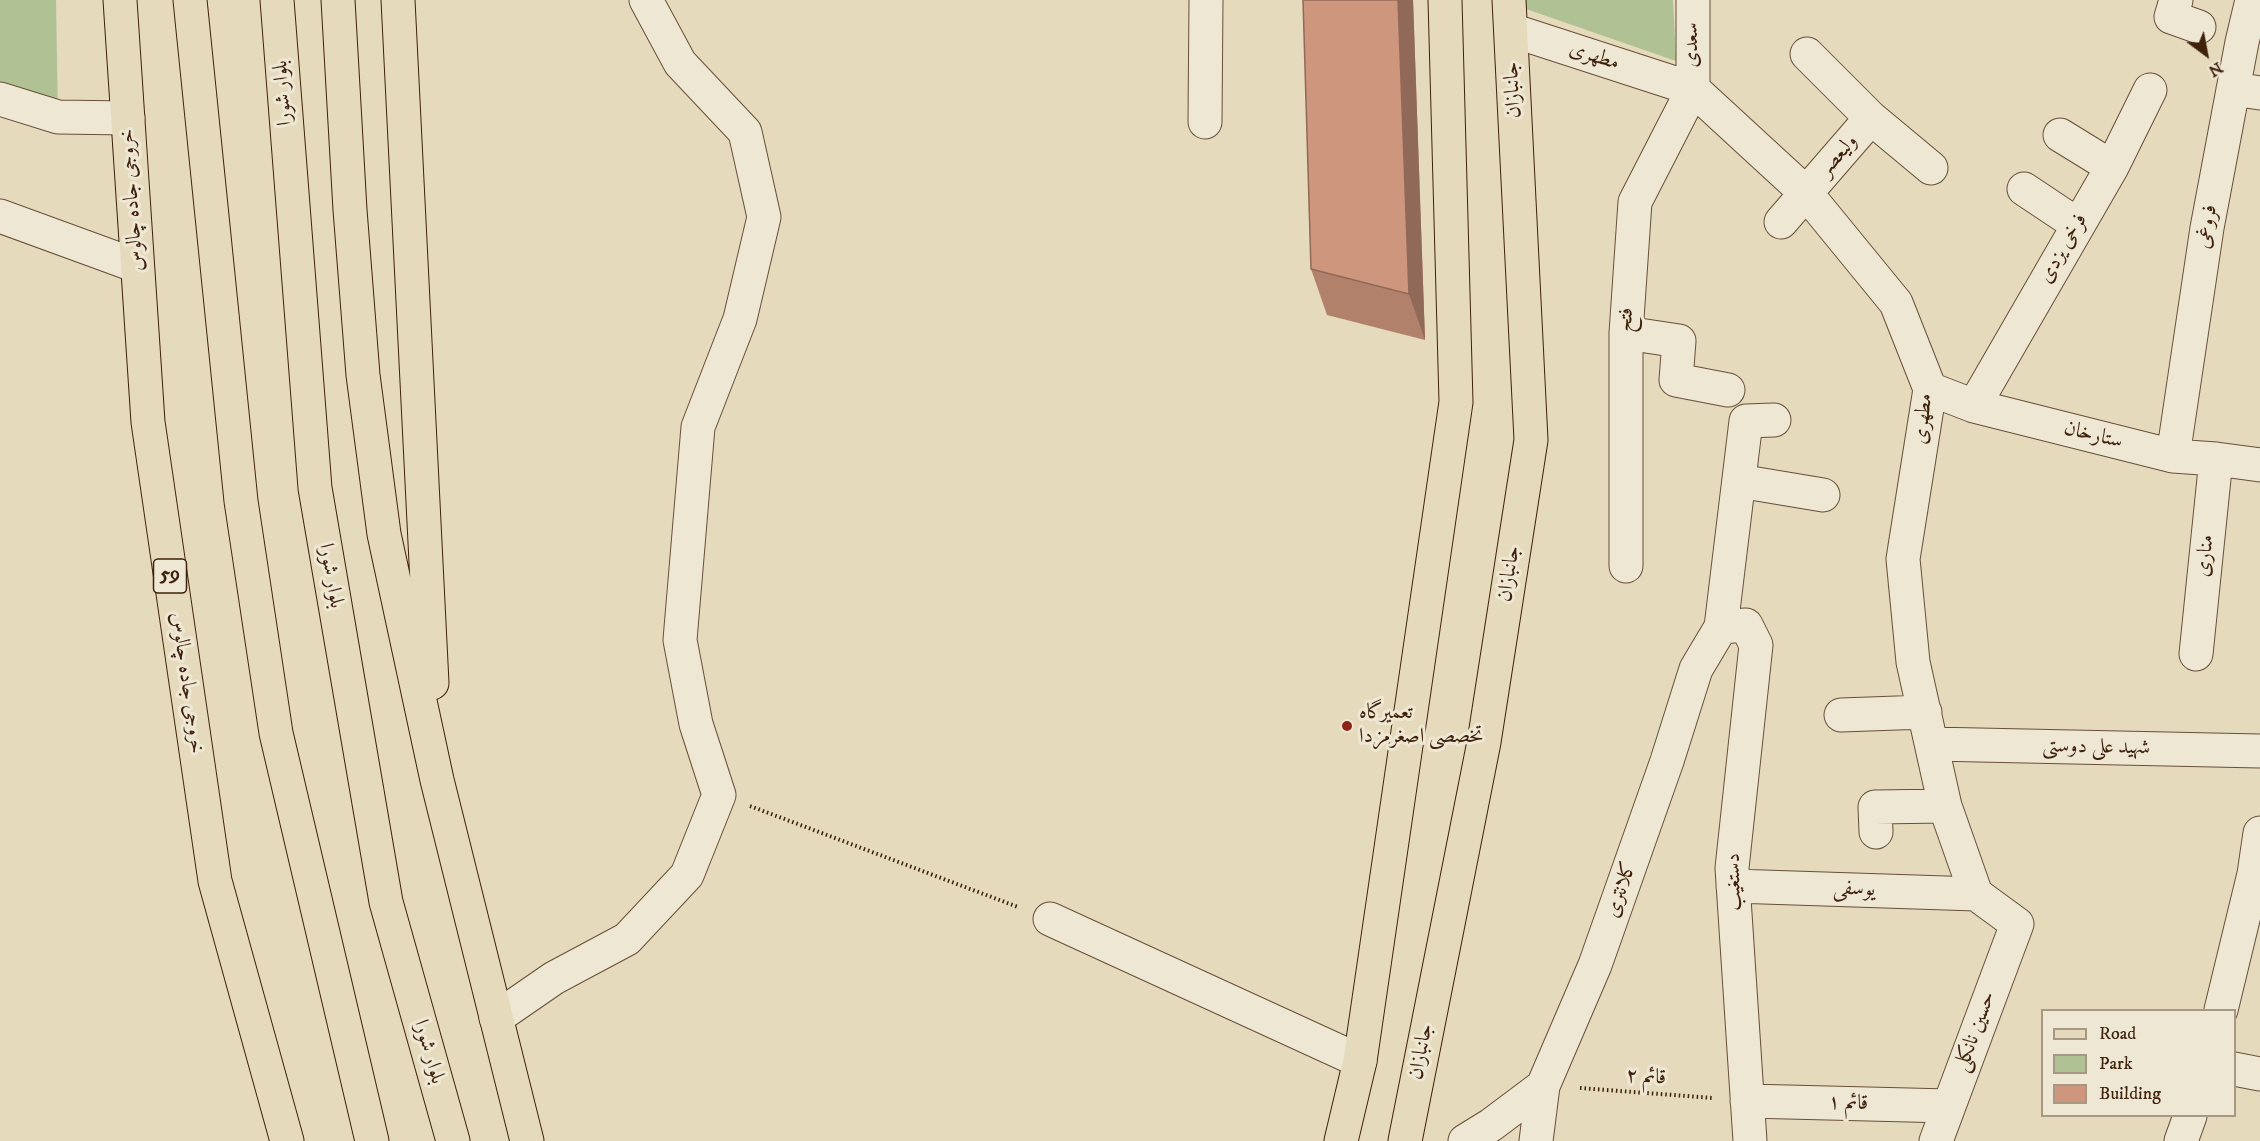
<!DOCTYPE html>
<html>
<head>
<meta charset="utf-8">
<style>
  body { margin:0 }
  #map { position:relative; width:2260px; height:1141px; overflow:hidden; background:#e5dabc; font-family:"IM FELL DW Pica",serif }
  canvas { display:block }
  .legend { position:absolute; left:2041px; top:1009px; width:195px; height:108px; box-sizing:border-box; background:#eee7d3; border:2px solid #a89883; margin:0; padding:8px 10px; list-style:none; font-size:18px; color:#3f210c }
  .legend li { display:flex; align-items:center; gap:12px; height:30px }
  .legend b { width:30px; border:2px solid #a89883 }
  .north { position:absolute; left:2176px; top:24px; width:60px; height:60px; -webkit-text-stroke:4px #eee7d3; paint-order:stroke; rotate:148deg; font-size:16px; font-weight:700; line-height:24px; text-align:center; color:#3f210c }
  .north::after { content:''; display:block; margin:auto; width:21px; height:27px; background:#3f210c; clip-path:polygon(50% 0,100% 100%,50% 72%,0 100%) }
</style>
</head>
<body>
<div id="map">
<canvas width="2260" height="1141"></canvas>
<ul class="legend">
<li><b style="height:8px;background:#e5dabc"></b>Road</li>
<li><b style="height:16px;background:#b0c194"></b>Park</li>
<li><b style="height:16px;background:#cf967e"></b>Building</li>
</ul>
<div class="north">N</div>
</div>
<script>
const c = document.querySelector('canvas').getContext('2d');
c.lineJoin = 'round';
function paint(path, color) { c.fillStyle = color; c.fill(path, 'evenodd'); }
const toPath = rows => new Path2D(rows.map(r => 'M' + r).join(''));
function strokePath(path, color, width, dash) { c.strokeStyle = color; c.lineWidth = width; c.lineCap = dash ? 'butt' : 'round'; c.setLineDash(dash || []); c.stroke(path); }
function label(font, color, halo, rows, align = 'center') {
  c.font = font + ' "IM FELL DW Pica",Amiri,serif'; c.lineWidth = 6; c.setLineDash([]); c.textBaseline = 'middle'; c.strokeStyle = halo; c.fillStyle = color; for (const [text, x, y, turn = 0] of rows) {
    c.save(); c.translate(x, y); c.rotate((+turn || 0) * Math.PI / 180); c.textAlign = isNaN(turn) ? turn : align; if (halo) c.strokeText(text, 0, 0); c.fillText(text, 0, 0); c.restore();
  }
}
const green = toPath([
  [0,0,56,0,58,117,0,92],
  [1526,0,1673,0,1676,61,1526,9]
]);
const path = toPath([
  [750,806,1018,907],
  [1580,1088,1713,1098]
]);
const minor = toPath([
  [2176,0,2171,17,2199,27],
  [1511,30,1693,89,1806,193,1896,303,1930,389,1903,559,1913,662,1945,806,1976,894,2017,924,1936,1141],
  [1807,54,1871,118,1931,168],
  [2233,89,2260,93],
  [0,99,58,117,128,118],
  [1205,122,1206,0],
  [2060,135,2112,167],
  [2024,189,2078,225],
  [0,216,137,266],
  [1781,222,1871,118],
  [1626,333,1679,341,1676,380,1728,390],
  [1930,389,1974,406,2173,456,2216,459,2260,465],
  [1974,406,2112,167,2150,90],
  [2173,456,2207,228,2242,42,2252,0],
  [1739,481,1823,495],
  [1626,566,1626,333,1635,202,1693,89,1693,0],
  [1721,627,1746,421,1774,420],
  [2196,654,2216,459],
  [1841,715,1925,712],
  [1932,744,2260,751],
  [1876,832,1875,807,1945,806],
  [1733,886,1976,894],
  [1050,919,1360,1061],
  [2221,1010,2254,874,2260,833],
  [496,1018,554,978,627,939,687,875,719,795,696,724,680,640,698,427,740,319,764,217,745,132,680,63,646,0],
  [2234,1069,2260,1074],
  [1747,1101,1949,1106],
  [1465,1141,1491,1125,1543,1086,1595,965,1667,761,1696,669,1721,627,1746,625,1756,645,1732,868,1750,1141],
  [1536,1141,1543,1086],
  [2181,1141,2190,1116]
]);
const major = toPath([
  [120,0,148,422,215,881,287,1141],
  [190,0,241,501,276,733,372,1141],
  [277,0,315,488,386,902,453,1141],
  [338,0,350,210,363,375,384,534,437,780,527,1141],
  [398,0,432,683],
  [1341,1141,1360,1061,1456,402,1445,0],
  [1405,1141,1484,742,1531,440,1509,0]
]);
const wall = toPath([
  [1303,0,1413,0,1425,340,1327,315,1311,269]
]);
const shadedWall = toPath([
  [1398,0,1413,0,1425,340,1409,294]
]);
const building = toPath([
  [1303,0,1398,0,1409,294,1311,269,1303,0]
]);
const markers = [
  [1347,726,6,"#8f2418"]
];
const shields = [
  [170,576,33]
];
const shieldNames = [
  ["59",170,576]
];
const streetNames = [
  ["سعدی",1693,45,-90],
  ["مطهری",1594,57,18],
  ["جانبازان",1514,90,-93],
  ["بلوار شورا",284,93,-94],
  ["ولیعصر",1839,156,-49],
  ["خروجی جاده چالوس",133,200,-94],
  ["فروغی",2208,227,-80],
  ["فرخی یزدی",2064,249,-60],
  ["فتح",1627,320,-87],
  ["مطهری",1924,419,-84],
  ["ستارخان",2093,436,14],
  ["مناری",2206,556,-84],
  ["جانبازان",1510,574,-81],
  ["بلوار شورا",330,576,80],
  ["خروجی جاده چالوس",186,683,82],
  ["شهید علی دوستی",2096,748,1],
  ["دستغیب",1735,882,-91],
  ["کلانتری",1622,890,-71],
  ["یوسفی",1854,890,2],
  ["حسین نانکلی",1976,1032,-70],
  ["بلوار شورا",428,1052,74],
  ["جانبازان",1422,1052,-79],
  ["قائم ۲",1646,1078,4],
  ["قائم ۱",1848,1104,2]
];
const poiNames = [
  ["تعمیرگاه",1359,714],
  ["تخصصی اصغرمزدا",1359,738]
];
paint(green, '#b0c194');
strokePath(minor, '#684f38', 35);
strokePath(major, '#3f210c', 35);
strokePath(path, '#3f210c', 4, [1.5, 3]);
strokePath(minor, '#eee7d3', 33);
strokePath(major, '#e5dabc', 33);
paint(wall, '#b2816c');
paint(shadedWall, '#916958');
paint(building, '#cf967e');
strokePath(building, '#916958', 1.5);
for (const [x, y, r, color] of markers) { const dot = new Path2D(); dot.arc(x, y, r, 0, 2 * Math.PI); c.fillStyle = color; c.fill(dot); strokePath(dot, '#eee7d3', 2); }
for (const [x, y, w] of shields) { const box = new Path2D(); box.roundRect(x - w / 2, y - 17, w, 34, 4.5); c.fillStyle = '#eee7d3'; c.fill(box); strokePath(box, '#3f210c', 1.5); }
label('bold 20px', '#3f210c', null, shieldNames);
label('21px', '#3f210c', '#eee7d3', streetNames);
label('21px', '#3f210c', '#eee7d3', poiNames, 'left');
</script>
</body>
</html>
